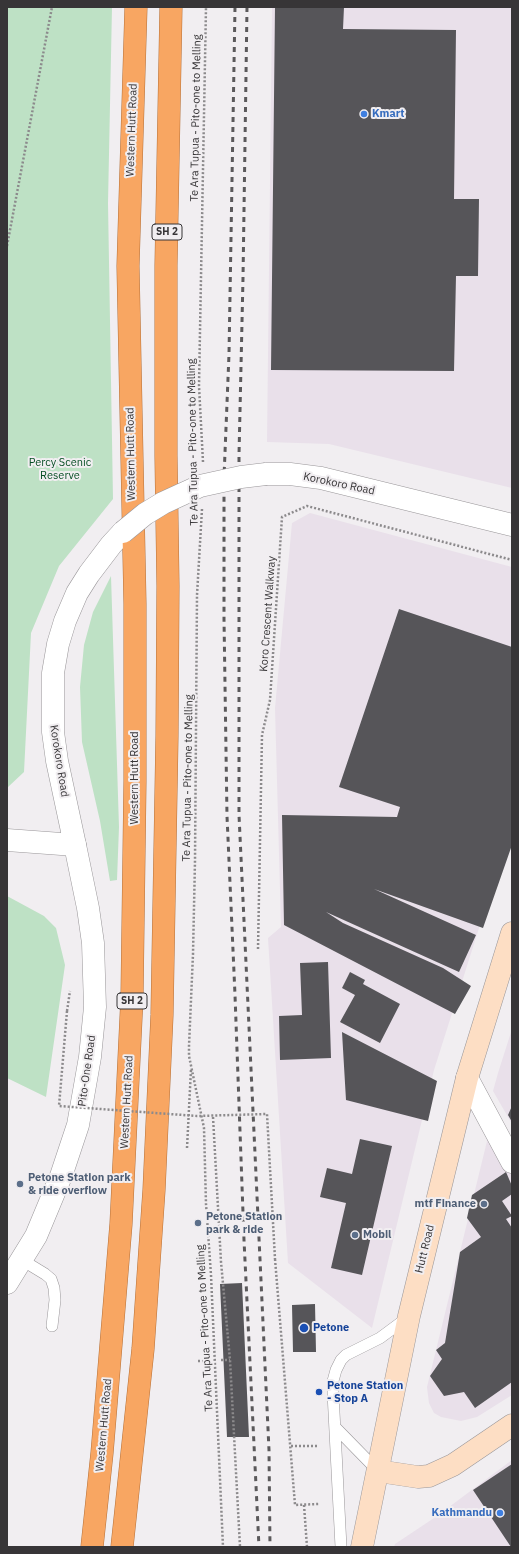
<!DOCTYPE html>
<html>
<head>
<meta charset="utf-8">
<style>
  body { margin:0 }
  #map { position:relative; width:519px; height:1554px; overflow:hidden; background:#f1eef1; font-family:"IBM Plex Sans",sans-serif }
  canvas { display:block }
  .frame { position:absolute; inset:0; border:8px solid #373537; pointer-events:none }
</style>
</head>
<body>
<div id="map">
<canvas width="519" height="1554"></canvas>
<div class="frame"></div>
</div>
<script>
const c = document.querySelector('canvas').getContext('2d');
c.lineJoin = 'round';
function paint(path, color) { c.fillStyle = color; c.fill(path, 'evenodd'); }
const toPath = rows => new Path2D(rows.map(r => 'M' + r).join(''));
function strokePath(path, color, width, dash) { c.strokeStyle = color; c.lineWidth = width; c.lineCap = dash ? 'butt' : 'round'; c.setLineDash(dash || []); c.stroke(path); }
function label(font, color, halo, rows, align = 'center') {
  c.font = font + ' "IBM Plex Sans",sans-serif'; c.lineWidth = 4; c.setLineDash([]); c.textBaseline = 'middle'; c.strokeStyle = halo; c.fillStyle = color; for (const [text, x, y, turn = 0] of rows) {
    c.save(); c.translate(x, y); c.rotate((+turn || 0) * Math.PI / 180); c.textAlign = isNaN(turn) ? turn : align; if (halo) c.strokeText(text, 0, 0); c.fillText(text, 0, 0); c.restore();
  }
}
const built = toPath([
  [272,7,512,7,512,488,329,444,267,442],
  [310,513,512,567,512,824,434,1070,372,1328,288,1263,268,938,281,927,275,708,292,523],
  [512,1029,512,1124,493,1091,498,1073],
  [488,1137,512,1176,512,1395,477,1417,461,1421,441,1417,434,1413,429,1403,427,1387],
  [512,1460,512,1547,394,1547,395,1544,437,1516]
]);
const green = toPath([
  [7,7,112,7,108,203,113,499,59,566,31,633,24,772,7,788],
  [111,576,119,827,117,880,110,881,100,821,82,742,80,687,84,645,93,612],
  [7,896,44,916,56,928,65,965,46,1097,7,1078]
]);
const building = toPath([
  [275,7,344,7,343,29,456,30,454,199,479,199,478,276,456,276,454,371,271,370],
  [399,609,512,647,512,845,483,928,374,889,476,935,459,972,326,912,343,923,443,968,471,986,455,1014,284,925,282,815,397,817,400,807,339,787],
  [328,962,331,1058,280,1060,279,1016,302,1015,300,963],
  [350,972,365,980,363,984,400,1004,380,1043,340,1022,355,995,342,988],
  [342,1032,437,1081,428,1121,346,1100],
  [512,1106,512,1122,508,1115],
  [360,1139,392,1146,362,1275,331,1268,346,1203,320,1197,327,1168,352,1174],
  [506,1172,512,1186,512,1194,502,1201,512,1216,506,1219,512,1228,512,1382,475,1408,464,1392,444,1396,430,1376,442,1359,436,1350,445,1343,460,1252,481,1237,467,1218,472,1195],
  [242,1283,249,1437,227,1437,220,1284],
  [315,1304,316,1352,293,1352,292,1305],
  [512,1464,512,1547,511,1547,473,1490]
]);
const path = toPath([
  [7,246,52,7],
  [203,462,199,386,206,7],
  [202,509,197,595,195,861,193,954,189,1046,189,1056,204,1128,206,1204,211,1275,223,1547],
  [258,949,262,735,270,700,282,517,307,506,512,560],
  [67,1011,70,991],
  [213,1117,221,1262,230,1360,240,1547],
  [187,1148,191,1069],
  [275,1259,295,1505,319,1504],
  [221,1360,230,1360],
  [198,1361,209,1361],
  [291,1446,318,1446],
  [304,1505,307,1547]
]);
const service = toPath([
  [22,1260,45,1274,51,1279,54,1288,55,1300,52,1326],
  [335,1427,378,1471],
  [341,1547,333,1393,333,1381,336,1370,341,1360,346,1355,380,1338,407,1318]
]);
const minor = toPath([
  [467,1078,512,1162],
  [7,1283,36,1236,61,1176,78,1125,90,1057,95,1007,93,943,88,908,75,845]
]);
const tertiary = toPath([
  [266,474,290,474,321,478,512,525],
  [7,840,75,845,57,761,53,732,53,673,58,644,65,621,77,593,89,574,111,545,123,532]
]);
const secondary = toPath([
  [378,1471,418,1477,429,1476,453,1465,512,1425],
  [362,1547,409,1316,467,1078,512,933]
]);
const trunk = toPath([
  [92,1547,102,1453,121,1224,132,997,135,781,135,604,128,266,136,7],
  [122,1547,143,1349,154,1190,162,1015,167,736,168,586,166,456,166,265,171,7]
]);
const rail = toPath([
  [235,7,229,354,224,477,224,619,227,816,235,995,244,1240,259,1547],
  [247,7,243,278,239,455,239,815,269,1450,270,1547]
]);
const pathBridge = toPath([
  [67,1011,59,1106,197,1116,267,1114,275,1259]
]);
const tertiaryBridge = toPath([
  [123,532,145,514,163,503,200,486,241,477,266,474]
]);
const markers = [
  [364,114,4,"#3f7fe0"],
  [20,1184,4,"#5c6f8a"],
  [484,1204,4,"#5c6f8a"],
  [198,1223,4,"#5c6f8a"],
  [355,1235,4,"#5c6f8a"],
  [304,1328,5,"#1a4fb4"],
  [319,1392,4,"#1a4fb4"],
  [500,1513,4,"#3f7fe0"]
];
const shields = [
  [167,232,30],
  [132,1001,30]
];
const shieldNames = [
  ["SH 2",167,232],
  ["SH 2",132,1001]
];
const shopNames = [
  ["Kmart",372,114],
  ["Kathmandu",492,1513,"right"]
];
const streetNames = [
  ["Te Ara Tupua - Pito-one to Melling",196,118,-89],
  ["Western Hutt Road",132,130,-88],
  ["Te Ara Tupua - Pito-one to Melling",193,442,-91],
  ["Western Hutt Road",131,454,-91],
  ["Korokoro Road",339,484,12],
  ["Koro Crescent Walkway",268,614,-86],
  ["Korokoro Road",59,761,81],
  ["Western Hutt Road",135,778,-90],
  ["Te Ara Tupua - Pito-one to Melling",188,778,-89],
  ["Pito-One Road",87,1071,-82],
  ["Western Hutt Road",127,1102,-87],
  ["Hutt Road",425,1249,-76],
  ["Te Ara Tupua - Pito-one to Melling",205,1328,-93],
  ["Western Hutt Road",104,1425,-85]
];
const parkNames = [
  ["Percy Scenic",60,463],
  ["Reserve",60,476]
];
const serviceNames = [
  ["Petone Station park",28,1178],
  ["& ride overflow",28,1191],
  ["mtf Finance",476,1204,"right"],
  ["Petone Station",206,1217],
  ["park & ride",206,1230],
  ["Mobil",363,1235]
];
const transitNames = [
  ["Petone",313,1328],
  ["Petone Station",327,1386],
  ["- Stop A",327,1399]
];
paint(built, '#e9e0ea');
paint(green, '#bee1c5');
paint(building, '#565559');
strokePath(service, '#999699', 12);
strokePath(minor, '#999699', 23);
strokePath(tertiary, '#999699', 23);
strokePath(secondary, '#999699', 23);
strokePath(trunk, '#b47039', 23);
strokePath(path, '#8c8a8c', 2.5, [2, 2]);
strokePath(service, '#fff', 11);
strokePath(minor, '#fff', 22);
strokePath(tertiary, '#fff', 22);
strokePath(secondary, '#fddec4', 22);
strokePath(trunk, '#f8a662', 22);
strokePath(rail, '#5b595b', 3, [5, 5]);
strokePath(tertiaryBridge, '#999699', 23, []);
strokePath(pathBridge, '#8c8a8c', 2.5, [2, 2]);
strokePath(tertiaryBridge, '#fff', 22);
for (const [x, y, r, color] of markers) { const dot = new Path2D(); dot.arc(x, y, r, 0, 2 * Math.PI); c.fillStyle = color; c.fill(dot); strokePath(dot, '#f1eef1', 1.5); }
for (const [x, y, w] of shields) { const box = new Path2D(); box.roundRect(x - w / 2, y - 8, w, 16, 3); c.fillStyle = '#f1eef1'; c.fill(box); strokePath(box, '#373537', 1); }
label('bold 10px', '#373537', null, shieldNames);
label('bold 11px', '#366cbe', '#f1eef1', shopNames, 'left');
label('11px', '#373537', '#f1eef1', streetNames);
label('11px', '#064e24', '#f1eef1', parkNames);
label('bold 11px', '#4e5e75', '#f1eef1', serviceNames, 'left');
label('bold 11px', '#164399', '#f1eef1', transitNames, 'left');
</script>
</body>
</html>
